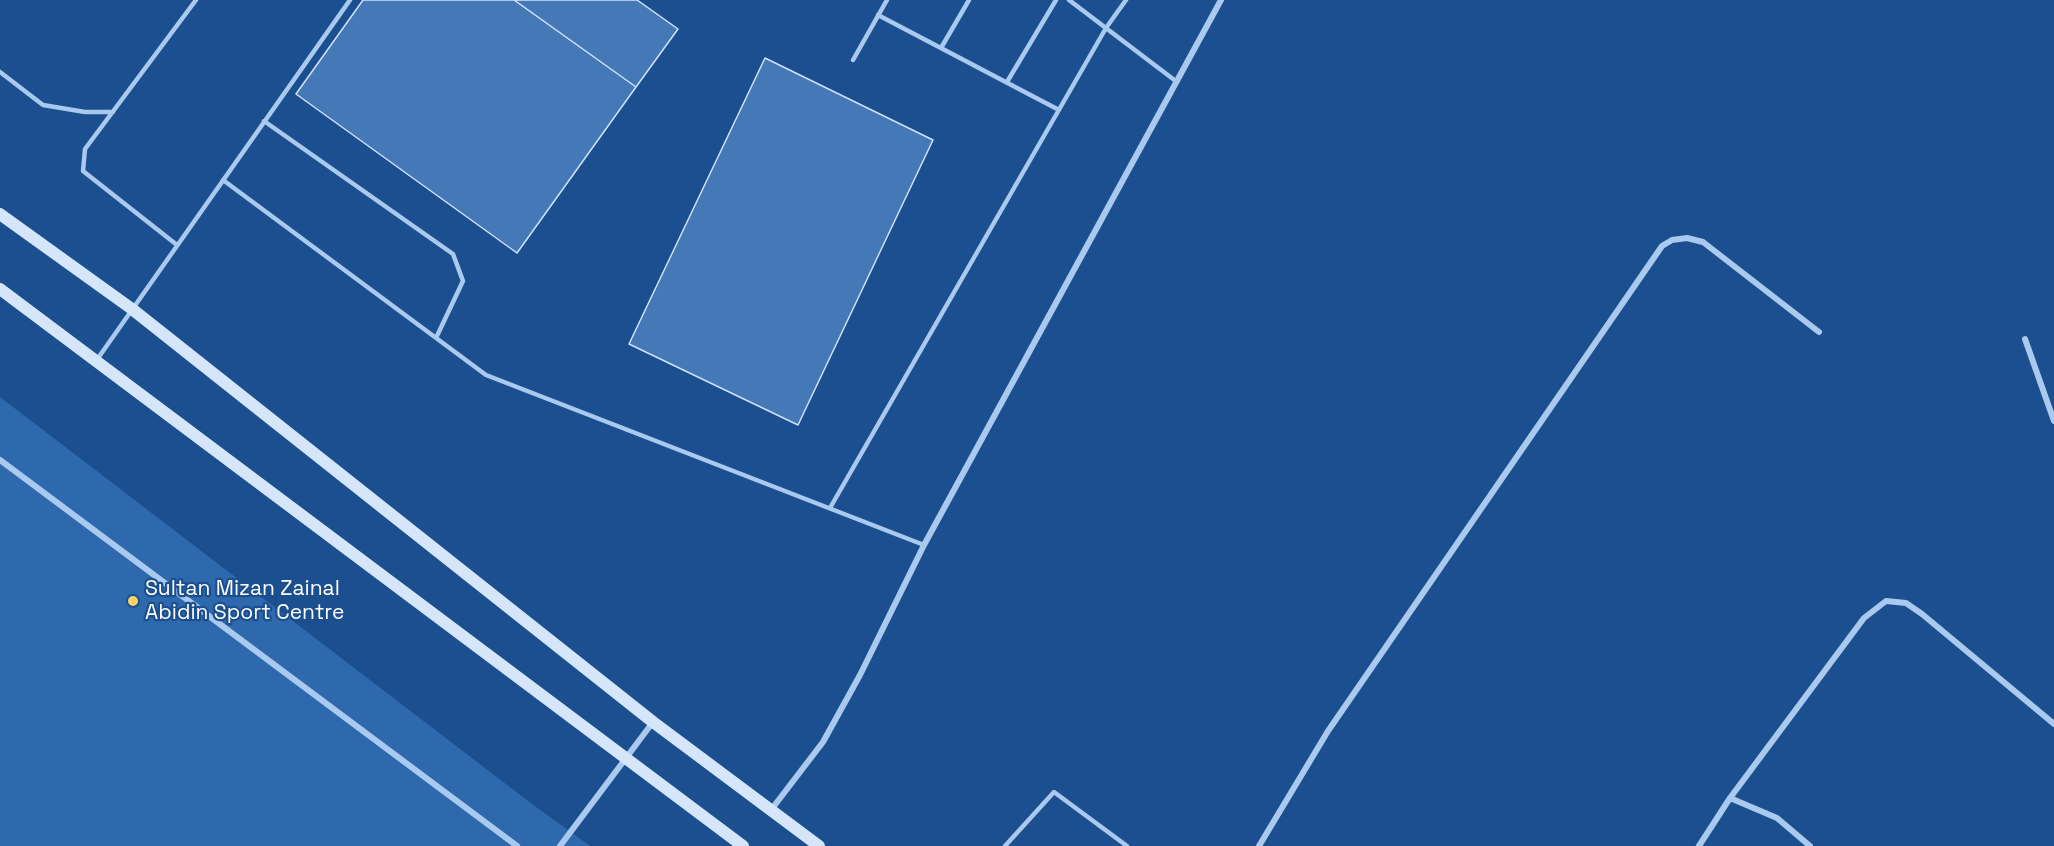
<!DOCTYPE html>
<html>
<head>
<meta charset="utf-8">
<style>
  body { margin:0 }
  canvas { display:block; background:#1b4f8f }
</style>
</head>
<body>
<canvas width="2054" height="846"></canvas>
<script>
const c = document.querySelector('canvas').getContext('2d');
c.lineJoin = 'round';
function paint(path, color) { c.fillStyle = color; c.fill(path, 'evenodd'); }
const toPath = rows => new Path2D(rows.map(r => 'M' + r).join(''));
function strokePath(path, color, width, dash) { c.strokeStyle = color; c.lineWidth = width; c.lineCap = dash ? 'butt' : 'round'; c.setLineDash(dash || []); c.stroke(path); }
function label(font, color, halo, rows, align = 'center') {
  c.font = font + ' "Space Grotesk",sans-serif'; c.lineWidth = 4.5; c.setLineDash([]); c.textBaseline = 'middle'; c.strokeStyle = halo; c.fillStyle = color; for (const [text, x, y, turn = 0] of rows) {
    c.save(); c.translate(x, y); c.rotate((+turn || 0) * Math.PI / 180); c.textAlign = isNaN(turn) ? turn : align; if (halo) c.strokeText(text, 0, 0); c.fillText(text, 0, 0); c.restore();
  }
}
const green = toPath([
  [0,397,532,804,590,846,0,846]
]);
const building = toPath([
  [363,0,514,0,636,87,517,253,296,94,363,0],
  [514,0,637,0,678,29,636,87,514,0],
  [765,58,933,140,798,425,629,344,765,58]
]);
const lane = toPath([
  [1069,0,1177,82],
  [878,15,1059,110],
  [941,48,969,0],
  [853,60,887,0],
  [0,72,43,105,85,112,113,112],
  [1007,82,1056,0],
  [264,121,453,254,463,281,436,338],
  [223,180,486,375,924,545],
  [177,245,83,171,85,149,196,0],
  [96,361,350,0],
  [830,508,1106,28,1126,0],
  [1005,846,1054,792,1127,846]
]);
const street = toPath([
  [2025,339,2054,421],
  [0,460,517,846],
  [1730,798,1777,818,1810,846],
  [771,810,823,742,860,675,924,545,1221,0],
  [560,846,653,722],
  [1259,846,1328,731,1662,246,1672,240,1687,238,1703,242,1819,332],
  [1699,846,1730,798,1864,618,1886,601,1906,603,1922,614,2054,724]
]);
const secondary = toPath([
  [0,214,132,309,653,722,819,846],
  [0,289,743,846]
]);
const markers = [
  [133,601,6,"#ffd166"]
];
const poiNames = [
  ["Sultan Mizan Zainal",145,589],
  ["Abidin Sport Centre",145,613]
];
paint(green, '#2e69ad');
paint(building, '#4478b7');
strokePath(building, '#cfe3fa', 1.5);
strokePath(lane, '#a9c9ee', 4.5);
strokePath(street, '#a9c9ee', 6);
strokePath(secondary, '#d6e6fa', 12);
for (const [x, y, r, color] of markers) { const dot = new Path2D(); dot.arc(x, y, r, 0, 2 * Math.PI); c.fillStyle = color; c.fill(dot); strokePath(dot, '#1b4f8f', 2); }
label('21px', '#fff', '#1b4f8f', poiNames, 'left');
</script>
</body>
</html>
